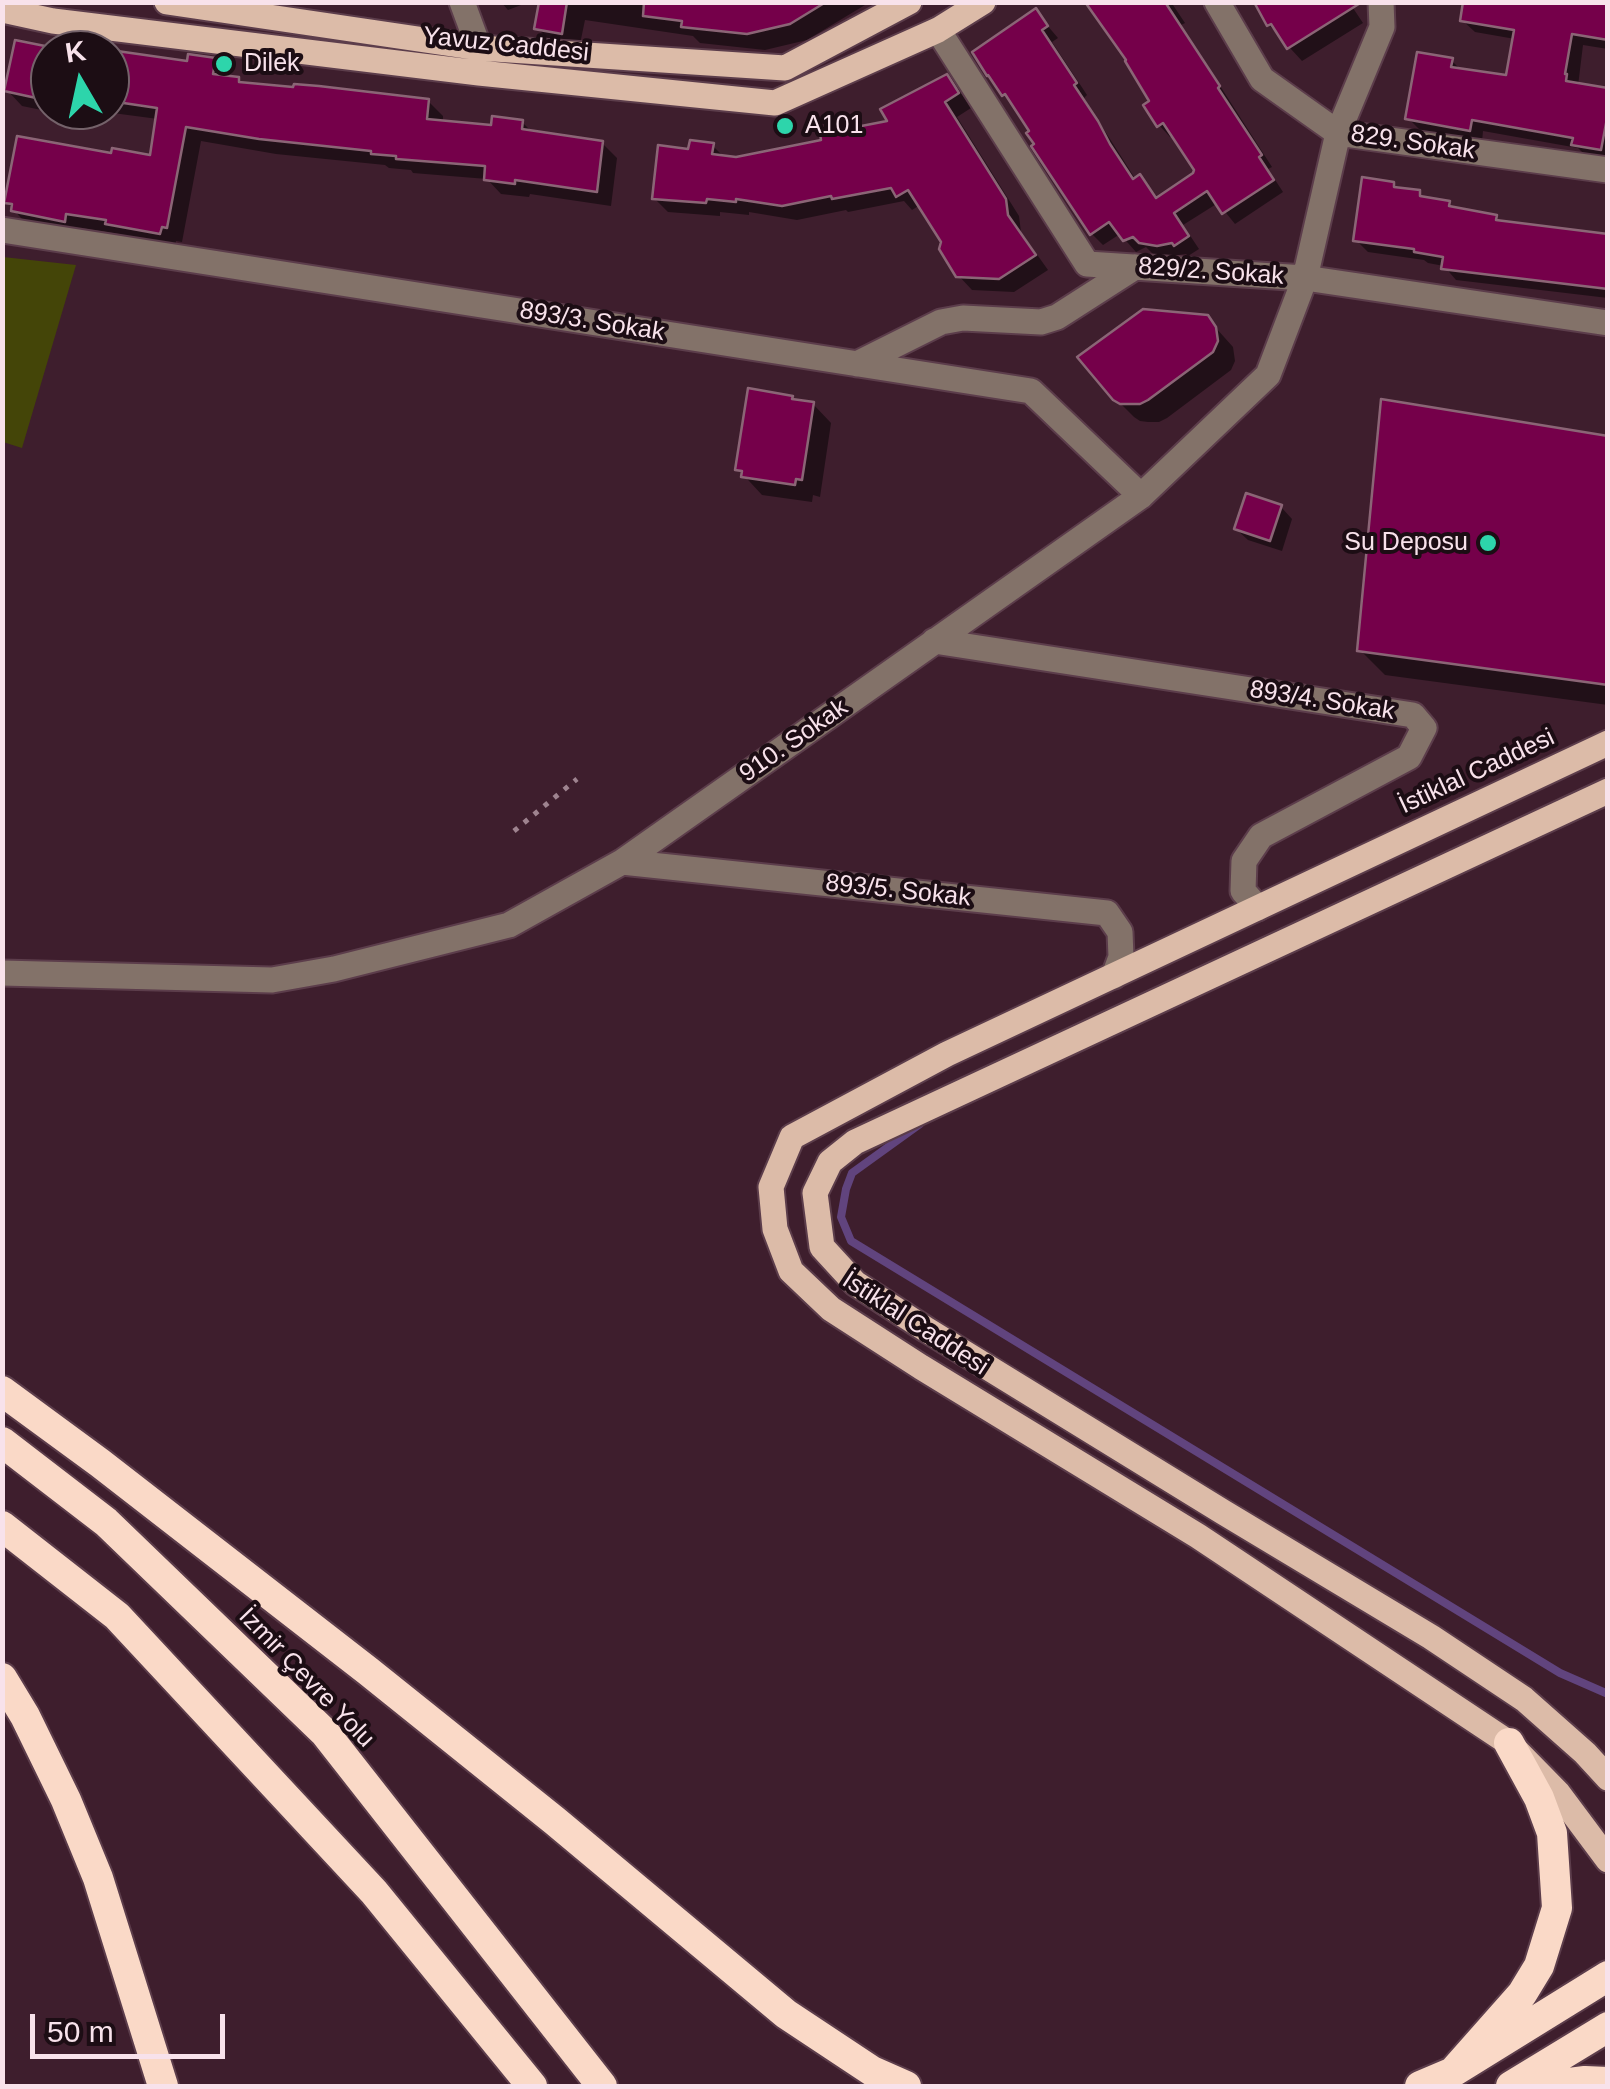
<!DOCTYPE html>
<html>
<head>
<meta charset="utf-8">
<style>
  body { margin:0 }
  #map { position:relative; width:1610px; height:2089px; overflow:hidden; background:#3e1e2d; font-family:Helvetica,sans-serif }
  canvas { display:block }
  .frame { position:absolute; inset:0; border:5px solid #f8e2eb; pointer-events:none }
  .north { position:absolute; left:30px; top:30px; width:100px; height:100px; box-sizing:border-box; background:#1c0d14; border:2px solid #74626a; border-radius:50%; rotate:351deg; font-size:28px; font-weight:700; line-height:40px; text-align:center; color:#f8e2eb }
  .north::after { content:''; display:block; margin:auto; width:35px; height:45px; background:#2dd5ab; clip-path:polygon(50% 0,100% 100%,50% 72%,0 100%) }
  .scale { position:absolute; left:30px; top:2014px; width:195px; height:45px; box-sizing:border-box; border:5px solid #f8e2eb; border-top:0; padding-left:12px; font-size:30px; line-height:35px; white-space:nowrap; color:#f8e2eb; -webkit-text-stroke:8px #1c0d14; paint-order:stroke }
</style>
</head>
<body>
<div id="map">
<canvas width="1610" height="2089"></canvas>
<div class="frame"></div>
<div class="north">K</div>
<div class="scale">50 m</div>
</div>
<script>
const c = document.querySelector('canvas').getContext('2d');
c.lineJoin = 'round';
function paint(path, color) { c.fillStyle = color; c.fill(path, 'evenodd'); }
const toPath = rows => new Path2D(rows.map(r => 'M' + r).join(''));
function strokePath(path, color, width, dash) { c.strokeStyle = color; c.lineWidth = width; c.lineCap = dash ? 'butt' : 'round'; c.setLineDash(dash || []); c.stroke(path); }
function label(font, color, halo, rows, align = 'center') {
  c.font = font + ' Helvetica,sans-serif'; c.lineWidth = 8; c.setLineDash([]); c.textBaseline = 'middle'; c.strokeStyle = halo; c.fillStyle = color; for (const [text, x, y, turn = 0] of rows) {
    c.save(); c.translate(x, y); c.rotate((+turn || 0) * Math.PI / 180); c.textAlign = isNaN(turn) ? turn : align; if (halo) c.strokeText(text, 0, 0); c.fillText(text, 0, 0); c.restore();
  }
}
const green = toPath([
  [3,257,76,265,22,448,3,442]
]);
const shadow = toPath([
  [501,2,529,2,508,10],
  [538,2,870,2,807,40,765,50,700,43,693,36,585,20,579,49,554,45,537,28,541,6],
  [1088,2,1171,2,1185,23,1181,25,1272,167,1268,169,1283,192,1235,224,1218,203,1183,225,1199,249,1188,256,1186,254,1171,256,1153,254,1146,247,1136,252,1120,234,1103,245,1092,234,1033,132,1014,104,1004,94,1035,11,1058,38,1052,42,1087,95,1084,98,1136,180,1140,177,1159,200,1195,175,1197,170,1174,134,1170,137,1159,125,1153,101],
  [1256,2,1349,2,1363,23,1302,61,1269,25],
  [1608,2,1608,49,1583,45,1578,86,1608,91,1608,160,1586,156,1578,148,1483,131,1482,142,1420,130,1408,118,1452,61,1462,71,1508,78,1515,39,1475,32,1463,21],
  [17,43,56,50,50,50,50,110,82,110,81,118,22,106,7,90],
  [110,52,189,64,214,61,229,76,229,78,238,80,243,85,428,101,443,116,443,123,493,127,522,122,533,133,602,143,617,158,611,206,530,194,529,197,501,194,487,179,413,173,411,170,389,168,385,165,276,154,201,141,182,242,176,241,175,248,123,238,119,234,81,228,80,235,28,226,7,202,113,156,152,158,158,119,90,110,110,110],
  [946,77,960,91,971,108,957,117,1019,216,1021,232,1048,270,1014,292,972,290,958,275,944,241,920,205,912,210,904,201,848,212,846,210,797,220,749,212,749,215,720,212,720,216,668,212,654,198,691,152,712,145,725,158,736,159,824,142,891,123],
  [1393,184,1399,190,1419,193,1426,200,1448,203,1454,209,1495,217,1501,223,1608,236,1608,298,1456,280,1444,266,1428,263,1424,260,1368,252,1356,240],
  [1207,318,1233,347,1235,361,1231,370,1167,418,1159,422,1148,422,1140,421,1134,417,1115,398],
  [791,398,795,402,813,404,831,423,820,497,813,495,812,502,762,495,738,469],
  [1608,438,1608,705,1385,675,1360,650],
  [1281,507,1292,519,1282,551,1248,540,1236,529]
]);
const stream = toPath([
  [920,1124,852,1173,846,1189,841,1217,851,1241,1560,1673,1608,1694]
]);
const building = toPath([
  [539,2,567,2,562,34,534,29,539,2],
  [644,2,826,2,790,24,747,34,681,27,682,21,643,16,644,2],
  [1085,2,1165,2,1220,86,1218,88,1262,155,1259,157,1274,180,1222,214,1207,191,1174,213,1189,236,1174,246,1172,243,1157,246,1139,243,1133,237,1123,241,1109,222,1090,235,1031,146,1034,144,1026,133,1029,131,1005,94,1002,96,988,75,987,76,972,52,1036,8,1048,26,1042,30,1077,83,1074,85,1098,121,1110,144,1133,179,1140,174,1156,198,1193,173,1194,170,1163,123,1157,127,1143,105,1149,101,1125,61,1126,60,1085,2],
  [1254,2,1362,2,1287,49,1271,24,1267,26,1254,2],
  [1463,2,1608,2,1608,40,1572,34,1565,74,1567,74,1566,81,1608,88,1608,113,1601,150,1571,145,1573,138,1472,120,1470,131,1405,119,1417,52,1453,58,1451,67,1506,75,1514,30,1460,21,1463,2],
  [15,40,50,47,50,101,4,91,15,40],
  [110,50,187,61,188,54,216,58,213,74,239,77,239,82,293,87,294,84,319,86,429,99,427,119,491,125,492,116,523,120,522,129,603,141,597,192,515,180,515,184,484,180,485,166,396,159,396,156,371,154,371,151,259,139,186,127,167,228,162,227,160,234,105,224,106,220,66,214,65,222,11,211,12,204,4,203,17,136,111,153,112,148,150,155,157,108,110,101,110,50],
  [947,74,959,93,945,102,1006,199,1008,215,1036,255,999,279,956,277,939,249,941,242,908,190,896,197,891,188,832,199,831,196,782,206,736,199,736,202,707,199,706,203,652,199,658,145,688,149,690,140,714,143,712,154,736,157,821,140,820,134,887,121,880,109,947,74],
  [1362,177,1394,182,1394,187,1420,190,1420,196,1450,201,1449,206,1497,215,1496,220,1608,234,1608,289,1441,269,1443,257,1414,252,1414,249,1353,241,1362,177],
  [1143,309,1208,315,1216,327,1218,341,1213,352,1148,400,1140,404,1120,404,1113,400,1077,357,1143,309],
  [748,388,793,396,792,399,814,402,802,480,796,479,795,485,741,477,742,471,735,470,748,388],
  [1381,399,1608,436,1608,685,1357,651,1381,399],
  [1246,493,1282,505,1270,541,1234,529,1246,493]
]);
const path = toPath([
  [514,831,577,779]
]);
const minor = toPath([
  [462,2,479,48,479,65],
  [1217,2,1262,79,1338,133,1608,170],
  [938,30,1087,264,1305,278,1608,323],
  [2,230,1031,391,1141,496],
  [857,364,941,322,963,318,1041,322,1057,317,1135,267],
  [934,641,1413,715,1424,728,1409,757,1261,836,1244,861,1243,891,1258,908],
  [622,862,1107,913,1120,932,1121,957,1114,976],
  [2,973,272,980,334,969,509,925,622,862,1141,496,1268,375,1305,278,1338,133,1382,27,1381,2]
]);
const major = toPath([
  [167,2,479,48,785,68,909,2],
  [2,10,53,21,479,73,775,103,938,30,983,2],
  [1608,743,947,1054,792,1137,771,1187,775,1229,791,1271,831,1309,921,1367,1198,1536,1509,1743,1558,1793,1608,1860],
  [1608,791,855,1142,830,1162,815,1193,822,1247,855,1283,927,1330,1223,1512,1431,1637,1524,1699,1585,1753,1608,1778]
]);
const highway = toPath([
  [2,1391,100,1463,368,1671,555,1821,786,2014,872,2071,906,2086],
  [2,1442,106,1522,325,1733,602,2086],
  [2,1526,117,1616,374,1892,532,2086],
  [2,1678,25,1716,66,1800,98,1878,163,2086],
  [1453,2072,1522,1994,1539,1966,1557,1908,1552,1833,1539,1798,1509,1743],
  [1420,2086,1453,2072,1608,1976],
  [1511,2086,1608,2027],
  [1546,2086,1585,2081,1608,2082]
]);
const markers = [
  [224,64,10,"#2dd5ab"],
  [785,126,10,"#2dd5ab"],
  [1488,543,10,"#2dd5ab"]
];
const streetNames = [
  ["Yavuz Caddesi",506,45,6],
  ["829. Sokak",1413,143,8],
  ["829/2. Sokak",1211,272,4],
  ["893/3. Sokak",592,322,9],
  ["893/4. Sokak",1322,701,9],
  ["910. Sokak",794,741,-35],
  ["İstiklal Caddesi",1477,772,-25],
  ["893/5. Sokak",898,891,6],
  ["İstiklal Caddesi",915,1324,33],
  ["İzmir Çevre Yolu",306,1678,46]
];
const poiNames = [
  ["Dilek",244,64],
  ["A101",805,126],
  ["Su Deposu",1468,543,"right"]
];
paint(green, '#444508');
paint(shadow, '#0007');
strokePath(stream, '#61447e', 8);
paint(building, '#75004a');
strokePath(building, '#8b6576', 2.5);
strokePath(minor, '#5c3d4b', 29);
strokePath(major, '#5c3d4b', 29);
strokePath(highway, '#5c3d4b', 34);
strokePath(path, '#9e838f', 5, [5, 8]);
strokePath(minor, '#837269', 25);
strokePath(major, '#dcbba8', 25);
strokePath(highway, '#fad9c7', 30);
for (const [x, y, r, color] of markers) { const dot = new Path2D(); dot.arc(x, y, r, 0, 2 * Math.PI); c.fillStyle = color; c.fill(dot); strokePath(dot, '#1c0d14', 4); }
label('25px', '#f8e2eb', '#1c0d14', streetNames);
label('25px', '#f8e2eb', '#1c0d14', poiNames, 'left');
</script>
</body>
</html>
